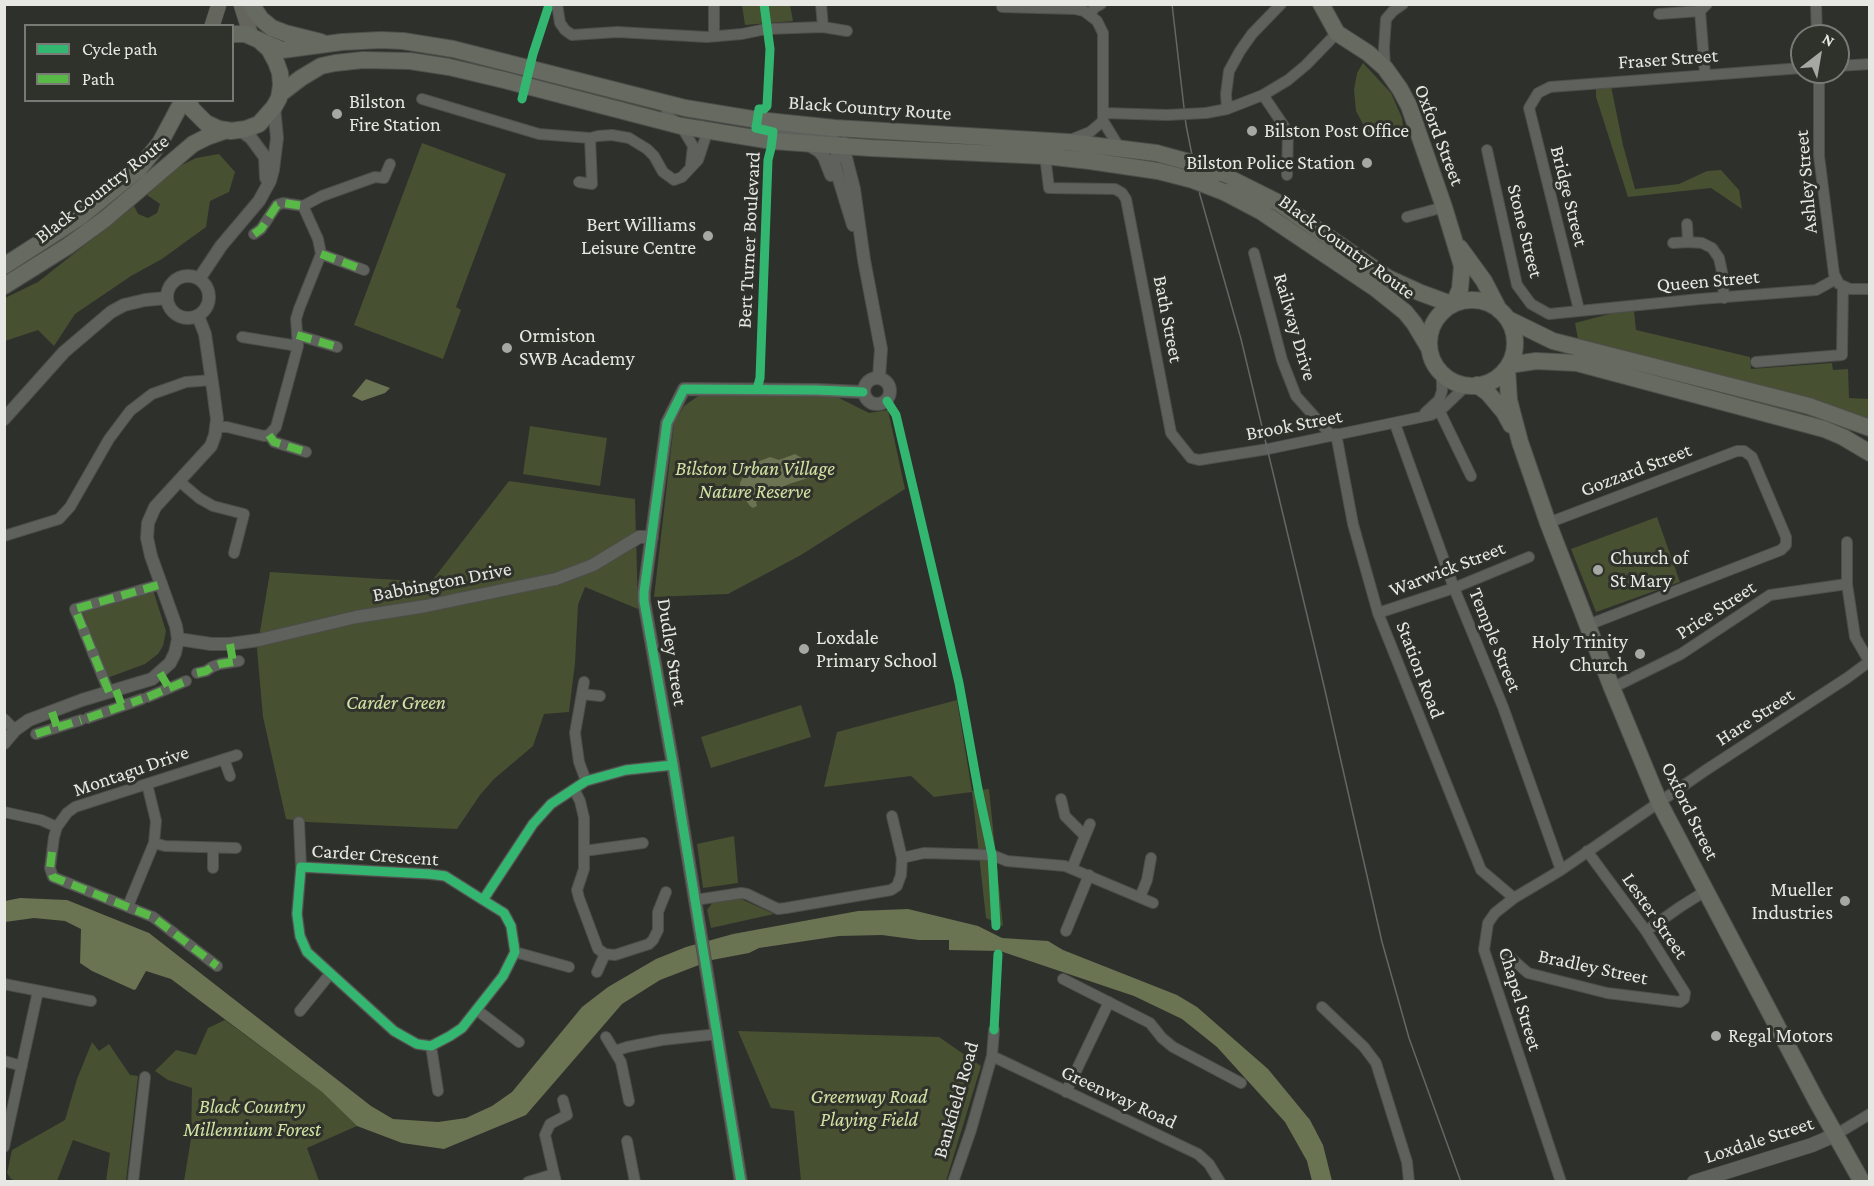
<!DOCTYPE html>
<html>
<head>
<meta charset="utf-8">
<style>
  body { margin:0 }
  #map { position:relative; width:1874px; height:1186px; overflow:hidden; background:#2e302c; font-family:"Crimson Pro",serif }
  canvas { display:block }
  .frame { position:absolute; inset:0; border:6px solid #e7e8e4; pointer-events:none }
  .legend { position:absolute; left:24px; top:24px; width:210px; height:78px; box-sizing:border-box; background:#2f312b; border:2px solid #797a75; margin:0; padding:8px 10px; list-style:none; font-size:18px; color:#e7e8e4 }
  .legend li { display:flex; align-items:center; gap:12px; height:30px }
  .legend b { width:30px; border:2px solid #797a75 }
  .north { position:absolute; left:1790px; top:24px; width:60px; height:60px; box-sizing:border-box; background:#2f312b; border:2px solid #797a75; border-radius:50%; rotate:31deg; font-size:16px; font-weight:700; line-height:24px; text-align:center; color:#e7e8e4 }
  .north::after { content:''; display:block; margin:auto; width:21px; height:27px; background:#a6a8a4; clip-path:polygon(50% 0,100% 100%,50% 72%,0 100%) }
</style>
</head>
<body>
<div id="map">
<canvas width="1874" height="1186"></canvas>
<div class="frame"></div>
<ul class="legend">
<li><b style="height:8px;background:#33b770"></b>Cycle path</li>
<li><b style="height:8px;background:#58b947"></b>Path</li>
</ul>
<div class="north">N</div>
</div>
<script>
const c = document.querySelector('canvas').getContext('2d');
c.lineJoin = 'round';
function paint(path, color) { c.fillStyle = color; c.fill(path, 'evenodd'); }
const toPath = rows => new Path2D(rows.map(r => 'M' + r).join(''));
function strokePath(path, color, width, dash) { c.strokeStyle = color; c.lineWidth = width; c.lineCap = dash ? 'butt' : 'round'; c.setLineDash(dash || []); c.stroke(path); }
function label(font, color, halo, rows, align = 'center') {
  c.font = font + ' "Crimson Pro",serif'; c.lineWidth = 6; c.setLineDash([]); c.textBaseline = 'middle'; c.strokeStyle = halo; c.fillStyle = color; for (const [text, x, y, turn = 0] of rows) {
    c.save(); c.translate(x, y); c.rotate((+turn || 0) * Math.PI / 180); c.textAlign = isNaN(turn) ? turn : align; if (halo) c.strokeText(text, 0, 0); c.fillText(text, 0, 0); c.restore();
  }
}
const green = toPath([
  [742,5,790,5,793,21,745,25],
  [1363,63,1391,93,1402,118,1403,127,1394,137,1383,140,1369,135,1356,111,1354,90,1357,73],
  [1611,86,1623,145,1635,189,1679,184,1707,171,1721,170,1739,190,1742,209,1711,188,1628,197,1596,97,1596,87],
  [422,143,506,174,456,307,461,310,443,359,354,325],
  [219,154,235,172,229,192,210,201,206,227,162,259,131,276,75,314,54,346,38,330,5,341,5,298,38,282,134,206,138,214,148,218,157,213,160,204,147,195,172,170,196,158],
  [1634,311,1636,330,1750,357,1751,369,1832,363,1833,370,1848,369,1849,398,1869,399,1869,420,1578,339,1575,323,1617,312],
  [701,394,831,394,869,413,888,410,905,489,801,555,728,594,654,597,674,423,684,406],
  [530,426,607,438,600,486,523,474],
  [509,481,635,499,638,609,585,587,578,605,575,663,569,712,544,714,533,746,494,779,480,795,457,829,308,822,286,819,263,717,257,649,270,572,431,582],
  [1657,517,1680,582,1596,612,1571,549],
  [153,590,166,631,163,646,158,654,145,664,107,678,83,612],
  [957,700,972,791,989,789,1003,926,986,918,972,792,934,797,911,776,824,787,837,732],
  [801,705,811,737,711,768,701,737],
  [734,836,738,883,703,888,697,844],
  [739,898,774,914,711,928,707,910,713,902],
  [225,1020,322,1092,357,1126,307,1148,319,1181,184,1181,191,1139,192,1088,168,1080,155,1071,176,1050,196,1055,208,1028],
  [738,1031,939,1037,981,1066,946,1181,801,1181,794,1111,771,1108],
  [92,1042,99,1051,109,1044,130,1075,138,1076,126,1181,106,1181,110,1153,73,1140,57,1181,21,1182,11,1179,7,1173,12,1150,65,1120,77,1079]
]);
const water = toPath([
  [366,379,390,388,385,393,362,401,352,396],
  [795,454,815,466,817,469,815,472,808,478,789,484,776,490,756,502,757,506,753,508,750,506,741,494,740,488,740,483,745,473,757,462,770,457,779,460],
  [20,898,67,900,149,933,371,1106,393,1119,438,1122,466,1118,492,1106,512,1092,582,1007,608,987,656,959,686,947,733,934,858,911,908,909,978,926,1002,938,1048,941,1063,950,1177,995,1197,1007,1268,1069,1310,1120,1323,1145,1332,1181,1312,1181,1307,1161,1285,1122,1217,1047,1182,1019,1134,996,1000,951,949,950,949,940,919,940,882,935,839,936,759,948,749,953,712,960,660,980,622,1004,526,1115,444,1149,402,1143,357,1126,322,1092,171,979,146,971,136,989,134,990,92,971,80,963,81,929,65,921,34,918,5,922,5,901]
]);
const minor = toPath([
  [557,4,560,23,565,30,572,35,617,32,707,37,742,34,766,29,823,27,821,4],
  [714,4,714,36],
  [1816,4,1817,36],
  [1002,7,1075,9,1084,11,1097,21,1103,33,1103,121,1119,147],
  [1700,11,1705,74],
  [1659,14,1700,11,1707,4],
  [1090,15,1094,8,1101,4],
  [823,27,847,31],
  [1838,66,1870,64],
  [1385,68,1384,48,1386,19,1393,11,1403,4],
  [1819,72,1819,156,1834,274,1839,284,1850,289,1870,289],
  [1263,95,1288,132,1287,175],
  [422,99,539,134,590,138,598,136,612,135,629,138,647,149,654,156,663,172,674,180,682,177,698,160,705,139,705,131,702,126],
  [666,104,667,115,681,126,693,146,691,164],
  [1227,109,1226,94,1229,71,1240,51,1252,34,1281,4],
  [1104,113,1167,115],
  [1206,113,1227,109,1263,95,1288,80,1306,65,1337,33],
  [774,125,785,131,828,136,841,144],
  [1070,140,1090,132,1103,121],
  [1487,150,1517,285,1531,304,1549,314,1700,299,1816,290,1836,279],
  [1045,156,1049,188,1115,189,1122,193,1126,199,1171,433,1191,458,1199,460,1268,449,1431,415,1443,408,1467,385],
  [579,182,592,184,590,138],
  [1407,217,1444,207],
  [1687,224,1688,242],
  [254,234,261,229,277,205,283,203,303,206],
  [1673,243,1688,242,1702,243,1712,248,1719,258,1722,272,1724,298],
  [1254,253,1282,360,1296,396,1331,435],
  [321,254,364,270],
  [1579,310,1529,108,1538,93,1550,87,1802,68],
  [297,335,337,347],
  [242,337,298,346],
  [1756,362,1842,355,1843,286],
  [1439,410,1471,476],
  [1425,413,1439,400,1442,391,1442,373],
  [1395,424,1454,588,1503,707,1561,870],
  [217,427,227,427,264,436,269,435,276,427,298,346,296,319,299,309,321,254,318,239,303,206,322,196,375,177,384,178,390,164],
  [1336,434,1353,524,1378,613,1481,870,1514,898],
  [269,435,274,442,306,452],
  [179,481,199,498,213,506,244,514,234,553],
  [1548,523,1737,451,1744,451,1752,457,1786,537,1786,545,1781,550,1588,625],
  [4,536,59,519,70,507,109,439,130,411,152,394,186,382,212,380],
  [1847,542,1847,584,1855,637,1869,661],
  [1378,613,1454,588,1529,557],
  [197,673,206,671,212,667,220,664,239,661],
  [584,682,575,733,579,762,586,781],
  [1612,688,1681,654,1770,595,1847,584],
  [109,692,75,609,162,584],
  [582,694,600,696],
  [148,697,186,681],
  [88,718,142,699],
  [4,719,15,730],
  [36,734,81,720],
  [224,759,230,776],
  [147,784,156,821,154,843,165,846,236,848],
  [574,789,580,801,584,818,584,869,577,890,579,898,598,949,605,954,615,955,649,944,653,940,658,930,658,912,666,892],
  [1061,799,1065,816,1085,836],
  [4,812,41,820,57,827],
  [299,822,301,867],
  [584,851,643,843],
  [902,858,924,853,992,855,1007,861,1065,866,1153,903],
  [213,868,213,848],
  [1072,868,1090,824],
  [1140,897,1147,880,1151,858],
  [483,900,445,876,429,874,301,867,297,914,300,936,307,952,394,1031,417,1044,431,1046,450,1036,462,1028,503,976,515,952,511,926,504,913,483,900,533,824,551,804,586,781,626,770,673,765],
  [695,900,741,893,747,894,778,909,786,908,891,890,897,886,901,875,902,858,892,816],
  [128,906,154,843],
  [1066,931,1089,875],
  [1646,931,1680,907,1707,890],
  [515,952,569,967],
  [1505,953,1528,973,1607,993,1680,1002,1684,999,1685,993,1646,931,1587,851],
  [217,966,153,917,53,877,50,868,54,837,57,827,67,813,75,807,237,755],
  [597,972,605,954],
  [1063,979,1150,1023,1162,1038,1173,1047,1241,1083],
  [4,984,91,1001],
  [1322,1007,1364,1047,1376,1063,1407,1162,1409,1182],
  [477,1010,519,1042],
  [300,1011,330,974],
  [606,1037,621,1062,629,1101],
  [431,1046,438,1091],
  [615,1051,627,1047,662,1040,718,1034],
  [992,1056,1198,1154,1209,1164,1220,1182],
  [4,1061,22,1066],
  [1066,1092,1109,1002],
  [1835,1135,1870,1114],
  [627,1141,635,1182],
  [4,1147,38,991],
  [554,1174,545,1135,550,1124,567,1115,563,1100],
  [133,1182,145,1077],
  [528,1182,554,1174,556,1182],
  [953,1182,971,1130,992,1056,994,1030],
  [1561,1182,1484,950,1488,923,1495,913,1514,898,1561,870,1706,770,1847,678,1870,661]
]);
const tertiary = toPath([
  [240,130,251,138,265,157,266,178],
  [844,143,838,151,834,163,853,225],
  [809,145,819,151,824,157,831,175],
  [843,146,854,189,864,260,881,349,879,377],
  '167 297a21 21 0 1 1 42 0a21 21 0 1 1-42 0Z',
  [199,279,221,246,259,201,270,181,273,170,277,138,274,107],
  '864 391a13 13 0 1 1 26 0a13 13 0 1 1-26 0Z',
  [4,419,64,352,111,312,124,305,145,300,167,298],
  [178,639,211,644,230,644,259,640,356,617,426,606,556,579,593,565,639,537,652,537],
  [4,743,15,730,29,720,82,700,152,679,170,663,175,653,178,639,176,626,151,556,147,538,148,523,155,507,211,446,215,435,217,419,213,389,205,334,198,316],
  [741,1182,673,765,644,601,644,592,667,423,684,389,817,390,863,392]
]);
const secondary = toPath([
  [1694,1182,1812,1145,1835,1135]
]);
const primary = toPath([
  [241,4,251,36],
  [212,26,219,4]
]);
const trunk = toPath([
  [251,4,261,19,272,28,285,33,321,42],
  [1321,4,1337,33,1368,53,1385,68,1400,89,1409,106,1444,207,1462,266,1460,289,1455,301],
  [259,40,282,50,342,42,381,40,403,41,453,49,685,108,758,120,835,128,1067,142,1156,153],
  [280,94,301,78,321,66,335,63,363,60,410,61,449,67,504,80,681,126,772,141,871,148,1045,156,1090,161,1158,171],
  [188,100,192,109,206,123,219,129,231,131,246,129,259,124,274,107,279,98,281,85,280,73,276,62,269,49,259,40,245,34,232,34],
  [1219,173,1277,202,1388,278,1421,293,1451,304],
  [1224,192,1262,212,1375,288,1405,312,1414,323,1429,348],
  [1460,248,1484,281,1499,310],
  [4,266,80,217,139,169,160,143,183,100],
  [4,286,68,246,105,219,193,144,207,137,227,130],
  '1429 343a43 43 0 1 1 86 0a43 43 0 1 1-86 0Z',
  [1508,319,1553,341,1809,406,1870,428],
  [1509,365,1536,361,1577,363,1824,429,1843,437,1870,453],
  [1507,368,1509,400,1520,442,1548,523,1612,688,1660,804,1816,1100,1862,1182],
  [1477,385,1488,393,1504,412,1511,425]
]);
const tram = toPath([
  [1172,4,1186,125,1200,195,1241,339,1324,686,1382,942,1409,1038,1461,1182]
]);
const minorBridge = toPath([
  [1167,115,1206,113]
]);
const trunkBridge = toPath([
  [1156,153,1189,162,1219,173],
  [1158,171,1193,180,1224,192]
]);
const quiet = toPath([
  [254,234,261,229,277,205,283,203,303,206],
  [321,254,364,270],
  [297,335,337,347],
  [269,435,274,442,306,452],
  [230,644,233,662],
  [160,673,169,688],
  [197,673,206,671,212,667,220,664,239,661],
  [116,690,122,706],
  [109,692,75,609,162,584],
  [148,697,186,681],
  [52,712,57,727],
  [88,718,142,699],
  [36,734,81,720],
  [52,852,50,868,53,877,153,917,217,966]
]);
const cycleway = toPath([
  [522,99,533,54,548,8],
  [757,389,760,378,768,160,771,148,773,132,756,128,759,109,764,109,767,106,770,49,764,4],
  [887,401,896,415,959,683,978,789,992,855,996,926],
  [483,900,445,876,429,874,301,867,297,914,300,936,307,952,394,1031,417,1044,431,1046,450,1036,462,1028,503,976,515,952,511,926,504,913,483,900,533,824,551,804,586,781,626,770,673,765],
  [994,1030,998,954],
  [741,1182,673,765,644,601,644,592,667,423,684,389,817,390,863,392]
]);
const markers = [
  [337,114,6,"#a6a8a4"],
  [1252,131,6,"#a6a8a4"],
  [1367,163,6,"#a6a8a4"],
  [708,236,6,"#a6a8a4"],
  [507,348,6,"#a6a8a4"],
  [1598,570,6,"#a6a8a4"],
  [804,649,6,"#a6a8a4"],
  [1640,654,6,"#a6a8a4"],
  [1845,901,6,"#a6a8a4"],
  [1716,1036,6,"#a6a8a4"]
];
const streetNames = [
  ["Fraser Street",1668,59,-4],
  ["Black Country Route",870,108,4],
  ["Oxford Street",1439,135,69],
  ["Ashley Street",1806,182,-95],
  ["Black Country Route",102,189,-38],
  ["Bridge Street",1569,196,76],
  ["Stone Street",1525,231,76],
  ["Bert Turner Boulevard",749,240,-87],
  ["Black Country Route",1347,247,36],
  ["Queen Street",1708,281,-5],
  ["Bath Street",1168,319,79],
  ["Railway Drive",1295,327,74],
  ["Brook Street",1294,425,-11],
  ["Gozzard Street",1636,470,-21],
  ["Warwick Street",1447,569,-21],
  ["Babbington Drive",442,582,-11],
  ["Price Street",1716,610,-33],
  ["Temple Street",1495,640,68],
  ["Dudley Street",672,652,81],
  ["Station Road",1420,670,69],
  ["Hare Street",1755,717,-33],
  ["Montagu Drive",131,771,-19],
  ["Oxford Street",1690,811,64],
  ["Carder Crescent",375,855,4],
  ["Lester Street",1655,916,55],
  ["Bradley Street",1593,967,12],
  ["Chapel Street",1520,999,73],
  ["Greenway Road",1119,1097,25],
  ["Bankfield Road",956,1100,-74],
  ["Loxdale Street",1759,1140,-18]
];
const poiNames = [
  ["Bilston",349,102],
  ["Fire Station",349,125],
  ["Bilston Post Office",1264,131],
  ["Bilston Police Station",1355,163,"right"],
  ["Bert Williams",696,225,"right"],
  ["Leisure Centre",696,248,"right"],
  ["Ormiston",519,336],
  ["SWB Academy",519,359],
  ["Church of",1610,558],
  ["St Mary",1610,581],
  ["Loxdale",816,638],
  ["Primary School",816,661],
  ["Holy Trinity",1628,642,"right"],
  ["Church",1628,665,"right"],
  ["Mueller",1833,890,"right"],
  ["Industries",1833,913,"right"],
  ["Regal Motors",1728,1036]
];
const parkNames = [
  ["Bilston Urban Village",755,469],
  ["Nature Reserve",755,492],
  ["Carder Green",396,703],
  ["Greenway Road",869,1097],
  ["Playing Field",869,1120],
  ["Black Country",252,1107],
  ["Millennium Forest",252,1130]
];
paint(green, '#475031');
paint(water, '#6a7352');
strokePath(minor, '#4d4e4a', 12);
strokePath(tertiary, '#4d4e4a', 14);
strokePath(secondary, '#4d4e4a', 15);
strokePath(primary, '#4d4e4a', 16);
strokePath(trunk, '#4d4e4a', 18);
strokePath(minor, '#5f615d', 10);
strokePath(tertiary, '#5f615d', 12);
strokePath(secondary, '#5f615d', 14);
strokePath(primary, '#64665e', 15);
strokePath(trunk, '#676a60', 16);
strokePath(tram, '#656764', 1.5);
strokePath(minorBridge, '#4d4e4a', 12, []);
strokePath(trunkBridge, '#4d4e4a', 18, []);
strokePath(minorBridge, '#5f615d', 10);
strokePath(trunkBridge, '#676a60', 16);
strokePath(quiet, '#58b947', 8, [15, 8]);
strokePath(cycleway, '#33b770', 9);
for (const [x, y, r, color] of markers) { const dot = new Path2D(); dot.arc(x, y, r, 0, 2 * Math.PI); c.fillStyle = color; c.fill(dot); strokePath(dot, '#2f312b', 2); }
label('20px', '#e7e8e4', '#2f312b', streetNames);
label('20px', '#e7e8e4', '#2f312b', poiNames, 'left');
label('italic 20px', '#d1e3a3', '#2f312b', parkNames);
</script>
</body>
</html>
